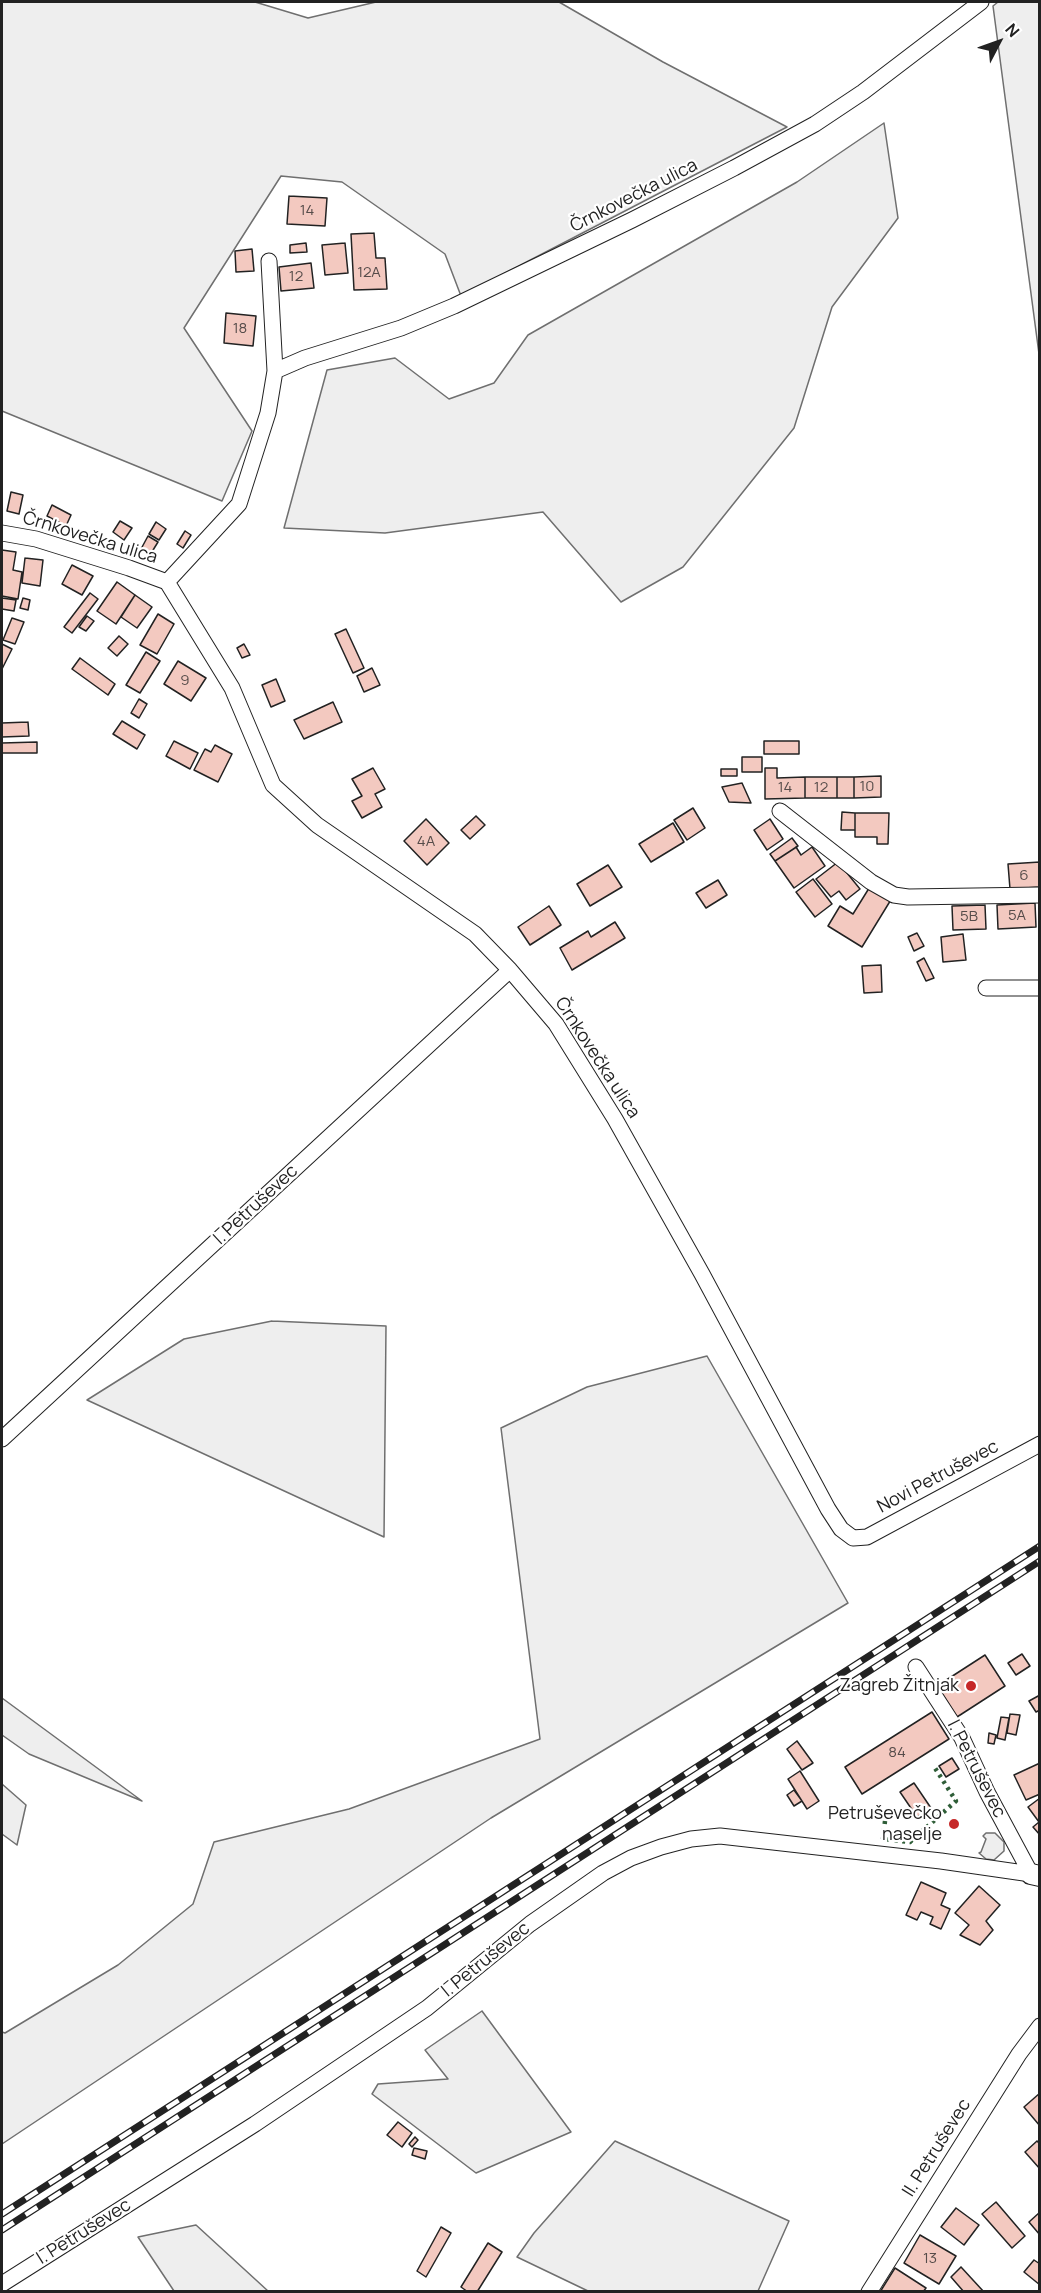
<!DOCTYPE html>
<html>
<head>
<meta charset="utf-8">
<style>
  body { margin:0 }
  #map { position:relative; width:1041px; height:2293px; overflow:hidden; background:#fff; font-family:Manrope,sans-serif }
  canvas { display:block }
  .frame { position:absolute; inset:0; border:3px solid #222; pointer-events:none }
  .north { position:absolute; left:969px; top:12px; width:60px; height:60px; -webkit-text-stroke:4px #fff; paint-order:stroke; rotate:49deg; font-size:16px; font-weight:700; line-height:24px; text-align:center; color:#222 }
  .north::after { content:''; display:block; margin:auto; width:21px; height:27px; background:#222; clip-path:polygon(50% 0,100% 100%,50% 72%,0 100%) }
</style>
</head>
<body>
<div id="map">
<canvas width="1041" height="2293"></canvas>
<div class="frame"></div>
<div class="north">N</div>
</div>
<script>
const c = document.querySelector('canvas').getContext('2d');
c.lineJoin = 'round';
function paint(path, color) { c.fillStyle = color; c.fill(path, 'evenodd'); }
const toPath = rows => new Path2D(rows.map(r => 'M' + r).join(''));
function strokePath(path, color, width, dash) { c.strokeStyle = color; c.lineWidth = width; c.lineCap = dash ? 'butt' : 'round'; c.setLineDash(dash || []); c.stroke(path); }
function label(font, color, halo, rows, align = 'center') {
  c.font = font + ' Manrope,sans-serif'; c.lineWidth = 4.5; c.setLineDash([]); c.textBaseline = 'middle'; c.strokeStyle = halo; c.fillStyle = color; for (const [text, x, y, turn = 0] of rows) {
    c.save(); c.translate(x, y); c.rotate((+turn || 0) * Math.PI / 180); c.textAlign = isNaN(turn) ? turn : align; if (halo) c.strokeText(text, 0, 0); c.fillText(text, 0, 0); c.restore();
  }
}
const green = toPath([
  [2,2,255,2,308,18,376,2,559,2,663,62,787,127,461,296,445,254,342,182,281,176,184,328,252,431,222,501,2,411,2,2],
  [998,2,1039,2,1039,354,993,6,998,2],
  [884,123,898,218,832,307,794,428,683,567,621,602,543,512,385,533,284,528,327,370,395,358,449,399,494,383,528,335,797,182,884,123],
  [272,1321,386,1326,384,1537,87,1400,184,1339,272,1321],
  [707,1356,848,1603,491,1818,2,2144,2,2032,5,2033,118,1965,193,1904,214,1842,349,1809,540,1739,501,1428,587,1387,707,1356],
  [2,1698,142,1801,29,1754,2,1735,2,1698],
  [2,1784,26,1805,17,1845,2,1834,2,1784],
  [986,1833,995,1833,1004,1842,1004,1851,994,1860,986,1859,979,1853,981,1852,986,1839,983,1836,986,1833],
  [482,2011,571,2132,476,2173,372,2094,378,2084,448,2079,425,2050,482,2011],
  [615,2141,789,2221,758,2291,588,2291,517,2257,534,2233,615,2141],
  [196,2225,268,2291,174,2291,138,2237,196,2225]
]);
const building = toPath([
  [289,196,327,198,325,226,287,224,289,196],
  [374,233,376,258,385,258,387,289,354,290,351,234,374,233],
  [306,243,307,252,290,253,290,245,306,243],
  [345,243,348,273,325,275,322,245,345,243],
  [252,249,254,271,236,272,235,251,252,249],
  [311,263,314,288,281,291,279,267,311,263],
  [226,313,256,316,253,346,224,343,226,313],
  [11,492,23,495,19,514,7,511,11,492],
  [52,505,71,515,66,526,47,516,52,505],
  [120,521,132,528,124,540,113,532,120,521],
  [156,522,166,529,159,540,149,534,156,522],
  [185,531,191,535,183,548,177,544,185,531],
  [148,536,158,542,150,555,141,549,148,536],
  [2,550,16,552,13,570,22,572,18,599,2,596,2,550],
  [25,558,43,560,40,586,22,583,25,558],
  [72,565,93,576,82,595,62,584,72,565],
  [117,582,135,595,116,624,97,611,117,582],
  [90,593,98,599,72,633,64,627,90,593],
  [135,595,152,607,137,628,121,617,135,595],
  [2,598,16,600,14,611,2,609,2,598],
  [23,598,30,600,28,610,20,608,23,598],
  [158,614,174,624,157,654,140,645,158,614],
  [87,616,94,621,86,631,79,627,87,616],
  [12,618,24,622,15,644,3,640,12,618],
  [346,629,364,668,353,673,335,634,346,629],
  [119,636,128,644,117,656,108,648,119,636],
  [2,644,12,649,2,669,2,644],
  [244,644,250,655,242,658,237,648,244,644],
  [146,652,160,661,140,693,126,685,146,652],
  [80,658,115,684,108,695,72,669,80,658],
  [178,661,206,678,191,701,164,684,178,661],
  [372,668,380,685,364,692,357,676,372,668],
  [276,679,285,701,271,707,262,685,276,679],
  [139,699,147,704,139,718,131,713,139,699],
  [333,702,342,722,304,739,294,720,333,702],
  [122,721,145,735,137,749,113,734,122,721],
  [28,722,29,736,2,737,2,723,28,722],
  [174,741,198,753,190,769,166,756,174,741],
  [764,741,799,741,799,754,764,754,764,741],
  [37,742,37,753,2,753,2,743,37,742],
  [215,745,232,754,218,782,194,770,205,749,211,752,215,745],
  [742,757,762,757,762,772,742,772,742,757],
  [373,768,385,789,375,794,382,807,362,818,352,801,362,796,352,779,373,768],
  [765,768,777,768,777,778,805,777,805,798,765,799,765,768],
  [721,769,737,769,737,776,721,776,721,769],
  [881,776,881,797,854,798,854,777,881,776],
  [805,777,837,777,837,798,805,798,805,777],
  [837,777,854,777,854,798,837,798,837,777],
  [742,783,751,803,729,802,722,787,742,783],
  [693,808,705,828,687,840,674,820,693,808],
  [842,812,855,813,855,830,841,830,842,812],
  [855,813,889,813,888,844,877,844,877,837,855,837,855,813],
  [476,816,485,825,470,839,461,830,476,816],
  [426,819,449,843,427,865,404,841,426,819],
  [770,819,783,839,767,850,754,830,770,819],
  [673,823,684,842,651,862,639,844,673,823],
  [792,838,798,846,775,861,770,854,792,838],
  [796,847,801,855,812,847,825,866,794,888,775,861,796,847],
  [838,862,860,889,846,900,839,891,831,897,816,879,838,862],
  [1040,862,1040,887,1010,889,1008,864,1040,862],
  [608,865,622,887,590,906,577,884,608,865],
  [813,879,832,904,815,917,796,892,813,879],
  [718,880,727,895,706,908,696,893,718,880],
  [871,885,892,898,862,947,828,926,840,906,853,914,871,885],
  [1035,903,1036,927,998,929,997,905,1035,903],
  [985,905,986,929,953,930,952,906,985,905],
  [549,906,561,925,530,945,518,927,549,906],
  [615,922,625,938,572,970,560,948,588,931,591,937,615,922],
  [917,933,924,946,914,951,908,937,917,933],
  [963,934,966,960,943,962,941,937,963,934],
  [924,958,934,978,926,981,917,962,924,958],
  [881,965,882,992,864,993,862,966,881,965],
  [1022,1654,1030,1666,1016,1675,1008,1663,1022,1654],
  [985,1655,1005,1686,957,1717,937,1686,985,1655],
  [1040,1695,1040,1710,1036,1712,1029,1701,1040,1695],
  [932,1712,949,1739,862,1794,845,1767,932,1712],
  [1010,1714,1020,1715,1016,1735,1007,1733,1010,1714],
  [1001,1717,1009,1718,1005,1740,997,1738,1001,1717],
  [989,1733,996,1735,994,1744,988,1743,989,1733],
  [797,1741,813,1763,802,1770,787,1749,797,1741],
  [952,1758,959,1769,946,1777,939,1766,952,1758],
  [1040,1763,1040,1794,1026,1800,1014,1775,1040,1763],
  [800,1771,819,1801,807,1809,788,1779,800,1771],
  [914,1783,931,1808,917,1817,900,1792,914,1783],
  [794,1790,802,1801,794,1806,787,1795,794,1790],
  [1040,1798,1040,1835,1033,1827,1039,1822,1028,1807,1040,1798],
  [921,1882,946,1893,941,1905,950,1909,941,1929,930,1924,933,1917,921,1912,917,1920,906,1915,921,1882],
  [979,1886,1000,1905,986,1921,993,1930,980,1945,960,1935,969,1925,955,1913,979,1886],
  [1040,2093,1040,2126,1024,2107,1040,2093],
  [398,2122,412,2133,402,2147,387,2135,398,2122],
  [415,2137,418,2140,412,2147,409,2144,415,2137],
  [1037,2141,1040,2144,1040,2169,1025,2152,1037,2141],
  [414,2148,427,2151,425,2159,412,2155,414,2148],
  [996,2202,1025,2236,1012,2248,982,2214,996,2202],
  [956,2208,979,2225,964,2245,941,2227,956,2208],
  [1040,2212,1040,2235,1029,2222,1040,2212],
  [441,2227,451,2233,426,2277,417,2271,441,2227],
  [920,2235,956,2256,939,2284,904,2263,920,2235],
  [488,2243,502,2252,477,2292,468,2292,461,2287,488,2243],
  [1034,2260,1040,2264,1040,2285,1024,2272,1034,2260],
  [961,2267,984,2292,964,2292,951,2277,961,2267],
  [895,2268,926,2288,923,2292,880,2292,895,2268]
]);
const minor = toPath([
  [269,261,275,371],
  [2,533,36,539,129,568,167,582,232,688,273,785,317,825,475,934,510,970,556,1024,615,1119,702,1274,828,1509,841,1529,853,1538,867,1537,1040,1444],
  [167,582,239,504,268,413,275,371,305,358,401,328,454,306,632,220,734,168,815,124,863,92,981,2],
  [780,811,871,882,894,895,908,897,1040,895],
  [986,988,1040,988],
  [2,1439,510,970],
  [916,1667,962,1738,987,1792,1031,1874],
  [2,2284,255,2124,427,2008,530,1924,603,1873,631,1858,661,1847,691,1839,720,1836,941,1861,1031,1874],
  [869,2292,1019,2054,1040,2026]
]);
const tertiary = toPath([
  [1031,1874,1040,1876]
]);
const rail = toPath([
  [2,2214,1040,1546],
  [2,2230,1040,1561]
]);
const hedge = toPath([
  [885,1821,883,1839,910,1842,956,1801,935,1768]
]);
const markers = [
  [971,1686,6,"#c62828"],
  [954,1824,6,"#c62828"]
];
const numberNames = [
  ["14",307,211],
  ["12A",369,273],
  ["12",296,277],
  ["18",240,329],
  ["9",185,681],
  ["10",867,787],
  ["14",785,788],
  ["12",821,788],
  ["4A",426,842],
  ["6",1024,876],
  ["5A",1017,916],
  ["5B",969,917],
  ["84",897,1753],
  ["13",930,2259]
];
const streetNames = [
  ["Črnkovečka ulica",634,196,-27],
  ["Črnkovečka ulica",90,538,17],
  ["Črnkovečka ulica",597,1058,57],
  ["I. Petruševec",256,1205,-43],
  ["Novi Petruševec",938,1477,-28],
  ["I. Petruševec",976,1769,63],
  ["I. Petruševec",486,1960,-39],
  ["II. Petruševec",937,2148,-58],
  ["I. Petruševec",84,2232,-32]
];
const poiNames = [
  ["Zagreb Žitnjak",959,1686],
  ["Petruševečko",942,1814],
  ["naselje",942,1835]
];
paint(green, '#eee');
strokePath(green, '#6f6f6f', 1.5);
paint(building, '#f3c9c0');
strokePath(building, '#222', 1.5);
strokePath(minor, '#222', 17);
strokePath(tertiary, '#222', 22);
strokePath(minor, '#fff', 15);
strokePath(tertiary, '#fff', 20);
strokePath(rail, '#222', 7);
strokePath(rail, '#fff', 4.5, [14]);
strokePath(hedge, '#2f5e38', 4.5, [3, 4.5]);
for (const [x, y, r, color] of markers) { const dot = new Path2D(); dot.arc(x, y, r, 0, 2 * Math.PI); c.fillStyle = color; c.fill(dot); strokePath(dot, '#fff', 2); }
label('15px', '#564c4a', null, numberNames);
label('18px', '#222', '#fff', streetNames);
label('18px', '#222', '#fff', poiNames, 'right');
</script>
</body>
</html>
